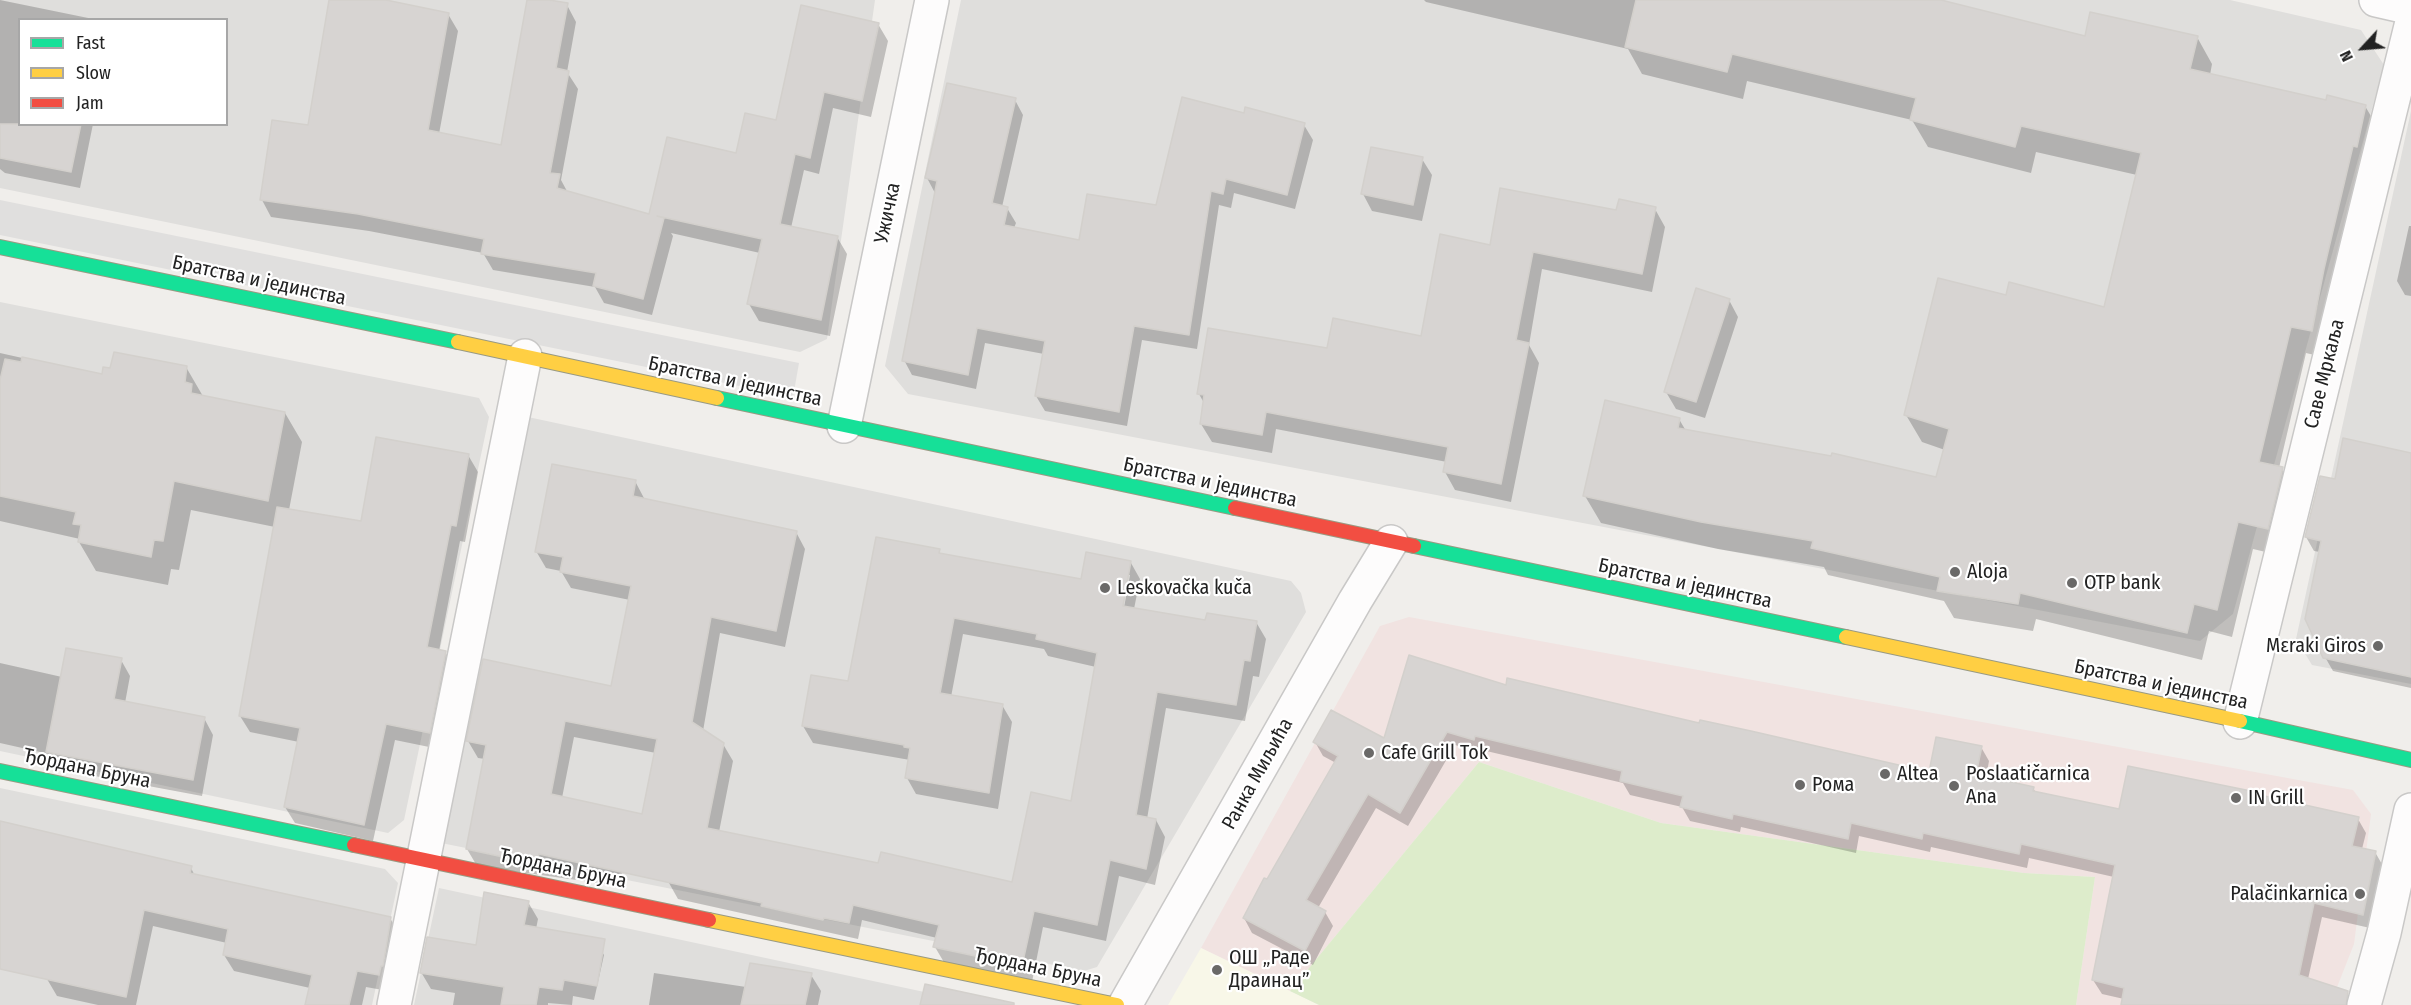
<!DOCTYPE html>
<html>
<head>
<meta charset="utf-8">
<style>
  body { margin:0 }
  #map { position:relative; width:2411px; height:1005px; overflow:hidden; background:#f0eeeb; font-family:"Fira Sans Condensed",sans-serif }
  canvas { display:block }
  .legend { position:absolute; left:18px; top:18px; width:210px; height:108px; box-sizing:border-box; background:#fff; border:2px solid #a7a7a7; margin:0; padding:8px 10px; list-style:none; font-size:18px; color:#222 }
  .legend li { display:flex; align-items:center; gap:12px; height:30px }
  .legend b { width:30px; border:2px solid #a7a7a7 }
  .north { position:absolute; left:2333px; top:18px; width:60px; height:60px; -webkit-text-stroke:4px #fff; paint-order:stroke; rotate:244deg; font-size:16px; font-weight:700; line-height:24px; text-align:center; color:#222 }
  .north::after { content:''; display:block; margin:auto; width:21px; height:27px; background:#222; clip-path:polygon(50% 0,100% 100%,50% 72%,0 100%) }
</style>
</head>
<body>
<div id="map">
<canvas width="2411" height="1005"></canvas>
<ul class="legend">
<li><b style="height:8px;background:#16e098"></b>Fast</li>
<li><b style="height:8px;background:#ffcf43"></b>Slow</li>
<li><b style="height:8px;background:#f24e42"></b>Jam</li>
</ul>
<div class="north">N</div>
</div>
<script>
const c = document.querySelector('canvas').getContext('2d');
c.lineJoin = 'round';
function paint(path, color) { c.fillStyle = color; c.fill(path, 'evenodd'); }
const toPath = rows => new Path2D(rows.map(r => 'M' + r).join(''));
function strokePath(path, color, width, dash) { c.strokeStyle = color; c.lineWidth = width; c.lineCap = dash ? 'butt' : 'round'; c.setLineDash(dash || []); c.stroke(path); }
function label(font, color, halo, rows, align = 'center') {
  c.font = font + ' "Fira Sans Condensed",sans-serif'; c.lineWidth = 4.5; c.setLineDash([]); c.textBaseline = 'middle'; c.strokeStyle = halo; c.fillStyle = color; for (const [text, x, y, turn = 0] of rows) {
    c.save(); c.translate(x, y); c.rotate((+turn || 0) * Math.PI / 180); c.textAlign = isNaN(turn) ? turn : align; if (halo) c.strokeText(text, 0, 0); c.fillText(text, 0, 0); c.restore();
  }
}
const residential = toPath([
  [0,0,875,0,827,339,800,352,0,188],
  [20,20,226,20,226,124,20,124],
  [961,0,2230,0,2361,30,2384,65,2233,614,2200,641,908,394,885,366],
  [2411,111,2411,684,2312,665,2296,639],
  [0,302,479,398,489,417,404,820,388,833,0,751],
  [528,417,1291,581,1301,593,1306,612,1097,967,1084,971,441,843],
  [0,788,385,869,398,883,372,1005,0,1005],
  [439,888,985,1005,414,1005]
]);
const commercial = toPath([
  [1409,617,2353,790,2371,814,2354,944,2330,1005,2076,1005,2095,877,2024,873,1661,823,1479,762,1290,991,1201,948,1380,626]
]);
const education = toPath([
  [1201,948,1319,1005,1168,1005]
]);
const grass = toPath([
  [1479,762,1661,823,2024,873,2095,877,2076,1005,1319,1005,1290,991]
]);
const parking = toPath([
  [0,200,799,363,793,397,0,235]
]);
const shadow = toPath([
  [0,0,98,20,20,20,20,124,93,124,80,188,5,173,0,169],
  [331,0,384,0,448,14,458,31,439,134,503,146,529,0,567,5,576,22,567,72,578,89,561,180,568,193,650,216,737,155,777,122,878,24,888,41,871,117,833,108,819,174,804,170,791,228,837,237,847,254,830,336,759,321,749,304,760,253,671,233,673,236,652,315,604,303,595,287,493,270,483,253,369,231,271,217,262,200,310,127],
  [1424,0,1934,0,2086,38,2197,37,2212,64,2210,75,2327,102,2365,106,2381,133,2327,358,2306,353,2279,468,2282,469,2298,496,2283,556,2253,549,2232,637,2209,631,2202,660,2036,619,2033,631,1954,618,1944,601,1828,575,1824,567,1718,549,1601,523,1585,496,1679,419,1686,431,1937,479,1945,450,1922,442,1906,415,2007,296,2105,309,2137,175,2036,152,2031,173,1928,147,1912,120,1747,81,1743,99,1642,74,1628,49,1426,2],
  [1015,100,1023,115,1002,207,1007,208,1016,223,1014,228,1080,242,1157,207,1245,114,1304,125,1313,140,1295,209,1234,193,1231,208,1219,205,1197,349,1142,340,1127,426,1045,411,1036,396,1044,354,985,343,976,389,912,375,904,360,935,193,927,178],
  [1422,159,1432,175,1422,221,1372,211,1363,194],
  [1655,209,1665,227,1652,292,1542,269,1529,345,1539,363,1511,502,1455,490,1445,472,1447,462,1276,429,1272,453,1212,442,1201,424,1204,403,1199,394,1328,350,1422,338,1491,246,1618,212],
  [2409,226,2411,226,2411,296,2405,295,2397,281],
  [1729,300,1738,317,1705,418,1676,409,1666,392],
  [0,353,103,376,186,367,204,398,285,413,302,442,289,510,362,522,468,455,478,472,465,542,460,541,439,651,445,652,455,669,439,749,395,740,373,841,295,823,285,807,299,742,250,732,240,716,275,527,191,510,179,570,171,569,168,585,96,571,79,542,80,539,0,521],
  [2411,454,2411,688,2333,671,2325,657,2320,552,2314,551,2306,537,2336,481],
  [635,481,645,500,796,532,805,549,785,647,720,633,703,731,723,744,733,761,719,832,879,864,1013,884,1073,803,1096,667,1048,656,1044,649,963,634,951,697,1002,705,1012,722,998,809,916,794,907,778,910,760,813,743,803,726,849,683,939,551,941,555,1082,581,1131,563,1140,579,1134,609,1207,622,1256,622,1266,639,1259,677,1253,676,1245,721,1166,708,1147,819,1156,820,1165,837,1155,885,1119,876,1106,941,1043,927,1032,982,945,964,935,947,937,938,862,920,858,939,678,899,669,883,677,833,656,753,574,737,562,798,632,828,619,886,477,866,467,849,485,759,478,758,468,741,612,688,630,600,571,588,561,571,546,568,536,551],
  [1127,575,1130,575,1123,613,1120,613],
  [121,660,130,676,125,703,204,718,213,735,202,796,57,769,49,754,0,743,0,663,62,677],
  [1507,687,1930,774,1981,747,1989,761,1986,778,2033,788,2036,793,2120,811,2251,794,2358,819,2366,833,2362,849,2375,852,2383,866,2370,928,2322,917,2308,979,2343,1005,2122,1005,2124,999,2102,994,2093,980,2114,877,2029,858,2027,868,1931,847,1930,852,1859,836,1856,853,1741,827,1740,832,1690,821,1682,807,1630,795,1623,783,1482,750,1481,753,1455,745,1408,826,1376,808,1318,908,1325,912,1333,926,1313,965,1252,933,1244,918,1336,763,1323,756,1315,742,1385,741],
  [0,821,191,868,195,876,390,918,400,935,388,991,366,987,362,1005,306,1005,310,988,234,971,224,955,227,943,153,926,136,1005,98,1005,57,996,47,979,0,916],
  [528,902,538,919,536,929,594,939,604,955,594,1000,573,996,572,1005,548,1003,548,1005,453,1005,455,993,431,989,421,972,477,947],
  [654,973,746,987,811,975,821,991,818,1005,649,1005]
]);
const building = toPath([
  [329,0,386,0,449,13,428,130,501,145,527,0,549,0,568,3,556,68,569,71,550,173,560,174,557,188,649,214,667,137,736,153,745,113,776,120,801,5,879,23,862,101,824,92,810,158,795,154,780,224,838,236,821,320,747,304,762,239,657,216,664,218,643,299,593,286,596,273,481,254,484,239,358,214,260,200,272,120,308,125,329,0],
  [1636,0,1941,0,2085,36,2090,12,2198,36,2190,69,2326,100,2327,95,2366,105,2357,147,2353,146,2324,269,2312,331,2291,327,2259,462,2283,467,2268,529,2238,522,2217,610,2194,604,2187,633,2020,593,2018,604,1937,591,1940,577,1811,548,1813,541,1701,522,1583,496,1605,400,1680,418,1678,428,1831,456,1832,453,1936,477,1949,429,1904,415,1938,278,2006,295,2009,282,2104,307,2141,153,2021,126,2015,147,1910,120,1916,98,1732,54,1727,72,1625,47,1636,0],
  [947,83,1016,98,992,203,1008,207,1004,225,1079,240,1087,194,1156,205,1182,97,1244,113,1245,107,1305,123,1287,195,1226,179,1223,194,1211,191,1189,335,1134,326,1119,412,1035,396,1045,341,977,328,968,375,902,361,937,181,925,178,947,83],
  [0,124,81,124,71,172,0,158,0,124],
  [1371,147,1423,157,1413,205,1361,194,1371,147],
  [1500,188,1616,210,1619,199,1656,207,1642,274,1533,252,1516,340,1529,343,1501,484,1443,472,1448,447,1266,412,1262,435,1200,424,1204,395,1197,394,1208,328,1327,348,1333,318,1421,336,1440,234,1490,245,1500,188],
  [1696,288,1730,299,1696,402,1664,392,1696,288],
  [114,352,187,366,185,382,192,384,191,393,285,412,268,501,174,481,163,541,154,540,151,557,78,542,81,525,73,524,76,512,0,496,0,380,5,359,21,362,22,357,102,374,103,367,110,368,114,352],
  [376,437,469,454,456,526,451,525,427,647,446,651,430,733,386,724,364,825,284,807,300,728,239,716,277,507,361,521,376,437],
  [2343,438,2411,453,2411,677,2323,658,2305,619,2321,541,2305,537,2320,476,2335,479,2343,438],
  [552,464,636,480,633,496,797,531,776,631,711,617,692,722,724,743,707,828,878,863,881,852,1012,882,1031,792,1071,801,1097,653,1036,639,1037,634,954,618,940,693,1003,704,989,793,905,778,910,748,904,747,904,745,802,726,811,675,848,681,876,537,940,549,939,553,1081,579,1086,552,1131,561,1123,606,1205,620,1207,613,1257,621,1250,661,1244,660,1236,705,1157,692,1136,815,1156,819,1146,869,1110,860,1097,925,1034,911,1022,966,933,947,939,925,853,905,849,923,824,918,823,920,761,906,762,903,539,854,536,864,466,849,486,745,466,741,483,659,611,686,631,586,560,572,563,557,535,552,552,464],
  [565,721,657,739,642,814,551,794,565,721],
  [66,648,122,658,114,699,205,717,193,780,46,752,66,648],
  [1409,655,1506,685,1507,678,1699,723,1700,720,1751,731,1929,772,1936,737,1982,746,1976,774,2034,787,2033,791,2119,809,2128,766,2251,791,2251,793,2359,817,2352,846,2376,851,2363,915,2314,903,2299,975,2348,991,2346,1005,2121,1005,2124,988,2092,980,2115,865,2021,844,2019,854,1923,833,1922,839,1851,823,1848,839,1733,814,1732,819,1680,807,1683,796,1620,781,1622,771,1475,736,1474,740,1447,732,1400,813,1368,794,1306,900,1326,911,1305,951,1243,918,1264,878,1267,879,1338,756,1313,742,1331,710,1384,738,1409,655],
  [0,821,192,866,190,873,391,917,383,966,381,966,379,975,357,971,349,1005,305,1005,312,975,223,955,228,929,144,910,126,997,0,969,0,821],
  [484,892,529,901,524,925,605,939,597,986,564,980,562,990,539,987,536,1005,501,1005,504,987,420,973,427,937,476,945,484,892],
  [750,963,812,973,805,1005,741,1005,750,963],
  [925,984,1014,1003,1014,1005,920,1005,925,984]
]);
const street = toPath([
  [2376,0,2411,8],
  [844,426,932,0],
  [2240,722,2411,26],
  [394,1005,525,356],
  [1125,1005,1355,601,1391,542],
  [2364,1005,2384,933,2411,810]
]);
const fast = toPath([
  [0,247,458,342],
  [717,398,1235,508],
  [1414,546,1846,637],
  [2240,721,2411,760],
  [0,771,354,845]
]);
const slow = toPath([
  [458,342,717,398],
  [1846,637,2240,721],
  [709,920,1117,1005]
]);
const jam = toPath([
  [1235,508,1414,546],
  [354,845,709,920]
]);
const markers = [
  [1955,572,6,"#6a6968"],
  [2072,583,6,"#6a6968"],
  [1105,588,6,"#6a6968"],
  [2378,646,6,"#6a6968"],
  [1369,753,6,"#6a6968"],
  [1885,774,6,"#6a6968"],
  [1800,785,6,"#6a6968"],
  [1954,786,6,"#6a6968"],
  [2236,798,6,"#6a6968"],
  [2360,894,6,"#6a6968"],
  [1217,970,6,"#6a6968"]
];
const streetNames = [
  ["Ужичка",888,213,-78],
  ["Братства и јединства",259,281,12],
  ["Саве Мркаља",2325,374,-76],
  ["Братства и јединства",735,382,12],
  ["Братства и јединства",1210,483,12],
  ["Братства и јединства",1685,584,12],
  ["Братства и јединства",2161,685,12],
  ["Ђордана Бруна",87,769,12],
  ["Ранка Миљића",1258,774,-61],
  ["Ђордана Бруна",563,869,12],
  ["Ђордана Бруна",1038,968,12]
];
const poiNames = [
  ["Aloja",1967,572],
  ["OTP bank",2084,583],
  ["Leskovačka kuča",1117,588],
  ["Mεraki Giros",2366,646,"right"],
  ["Cafe Grill Tok",1381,753],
  ["Altea",1897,774],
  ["Poslaatičarnica",1966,774],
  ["Ana",1966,797],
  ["Рома",1812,785],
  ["IN Grill",2248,798],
  ["Palačinkarnica",2348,894,"right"],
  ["ОШ „Раде",1229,958],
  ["Драинац”",1229,981]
];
paint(residential, '#dfdedc');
paint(commercial, '#f1e3e1');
paint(education, '#f8f7e8');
paint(grass, '#ddeccb');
paint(parking, '#e0dfde');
paint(shadow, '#0003');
paint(building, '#d7d4d2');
strokePath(building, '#d3d0cc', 1.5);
strokePath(street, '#c9c8c7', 36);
strokePath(fast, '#999a82', 16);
strokePath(slow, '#999a82', 16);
strokePath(jam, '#999a82', 16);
strokePath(street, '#fdfcfc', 33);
strokePath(fast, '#16e098', 14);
strokePath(slow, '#ffcf43', 14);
strokePath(jam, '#f24e42', 14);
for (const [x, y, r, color] of markers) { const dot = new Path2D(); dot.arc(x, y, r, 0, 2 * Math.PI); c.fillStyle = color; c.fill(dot); strokePath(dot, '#fff', 2); }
label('20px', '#222', '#fff', streetNames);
label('20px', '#222', '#fff', poiNames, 'left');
</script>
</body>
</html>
